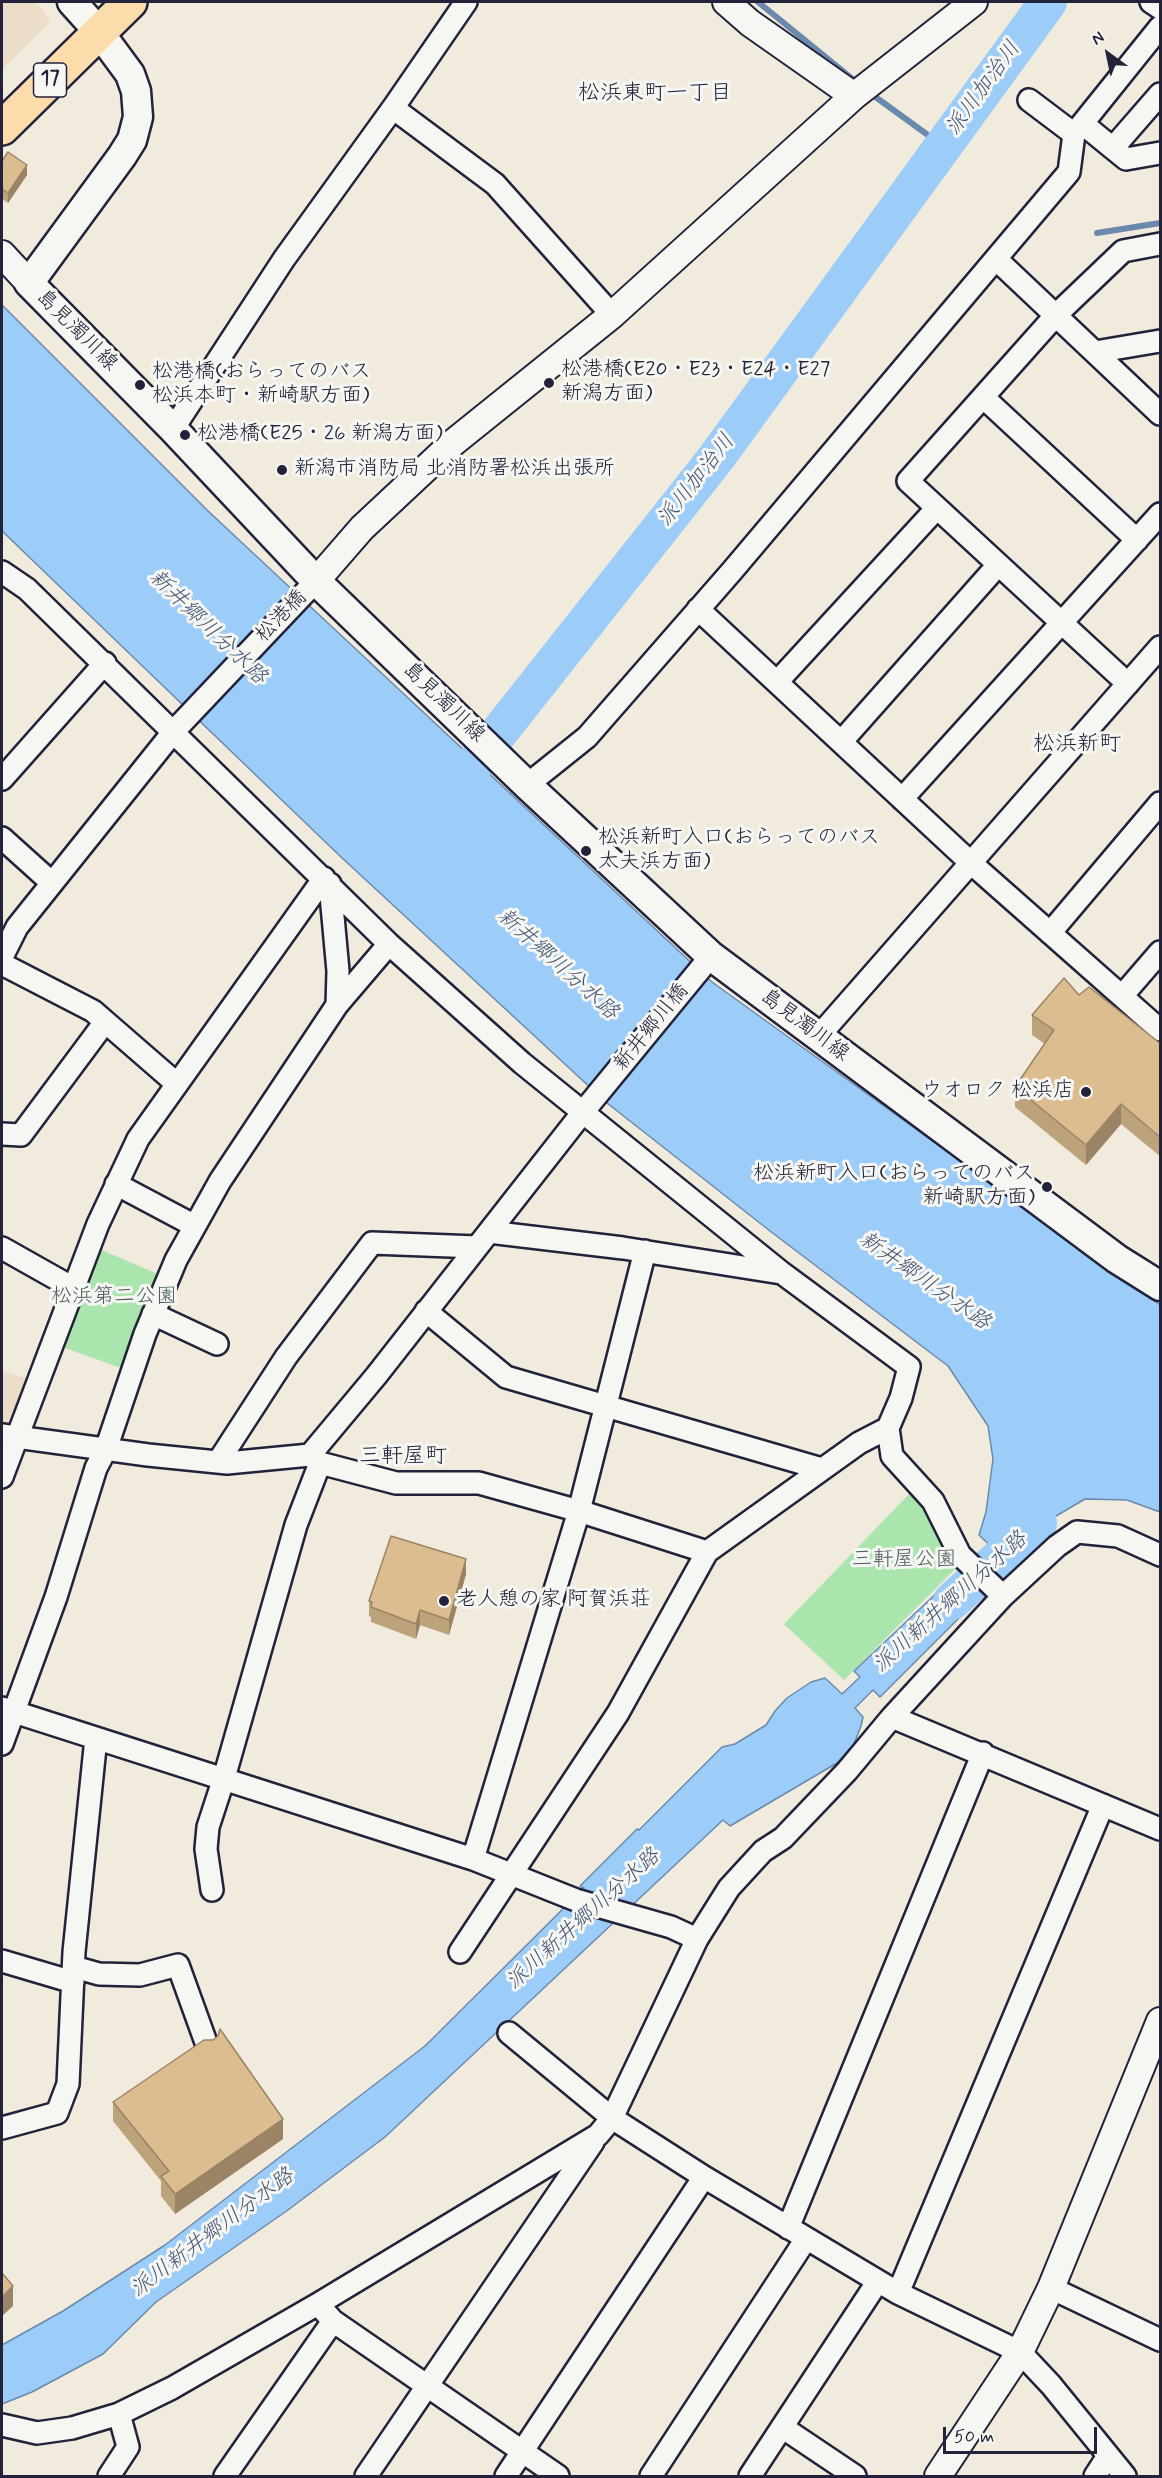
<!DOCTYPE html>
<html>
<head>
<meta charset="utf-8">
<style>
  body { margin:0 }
  #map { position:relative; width:1162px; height:2478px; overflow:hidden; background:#f1ebde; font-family:Mynerve,sans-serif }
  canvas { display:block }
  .frame { position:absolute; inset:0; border:3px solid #22223b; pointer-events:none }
  .north { position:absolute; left:1078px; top:24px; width:60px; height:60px; -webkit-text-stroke:4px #f6f6f2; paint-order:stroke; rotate:327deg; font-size:16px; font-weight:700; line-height:24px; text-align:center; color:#22223b }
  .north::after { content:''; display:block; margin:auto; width:21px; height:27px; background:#22223b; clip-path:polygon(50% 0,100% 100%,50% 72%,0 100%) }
  .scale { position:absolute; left:943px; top:2427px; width:154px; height:27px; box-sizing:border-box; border:3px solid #22223b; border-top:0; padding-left:8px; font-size:18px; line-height:21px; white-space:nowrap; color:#22223b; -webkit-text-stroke:4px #f6f6f2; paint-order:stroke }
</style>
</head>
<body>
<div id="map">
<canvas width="1162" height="2478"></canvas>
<div class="frame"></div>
<div class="north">N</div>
<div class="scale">50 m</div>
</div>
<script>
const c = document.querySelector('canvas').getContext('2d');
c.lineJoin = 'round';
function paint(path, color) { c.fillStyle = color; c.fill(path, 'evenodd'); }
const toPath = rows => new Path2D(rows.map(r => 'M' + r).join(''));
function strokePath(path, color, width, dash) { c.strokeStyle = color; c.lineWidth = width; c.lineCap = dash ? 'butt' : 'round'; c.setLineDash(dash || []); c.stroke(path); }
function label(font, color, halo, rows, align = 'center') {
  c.font = font + ' Mynerve,"Klee One",sans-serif'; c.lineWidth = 6; c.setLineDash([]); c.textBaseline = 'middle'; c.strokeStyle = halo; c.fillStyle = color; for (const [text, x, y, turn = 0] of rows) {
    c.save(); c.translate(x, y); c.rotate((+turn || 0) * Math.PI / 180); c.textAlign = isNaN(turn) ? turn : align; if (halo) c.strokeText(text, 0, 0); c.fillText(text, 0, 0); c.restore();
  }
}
const built = toPath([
  [2,2,37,2,50,22,2,70],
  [2,1371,31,1379,2,1463]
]);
const green = toPath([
  [97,1248,160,1275,124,1369,62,1347],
  [911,1492,924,1510,956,1568,844,1680,784,1624]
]);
const water = toPath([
  [2,305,207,510,712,982,1160,1305,1160,1512,1127,1500,1085,1499,1056,1516,1007,1562,979,1535,986,1512,993,1459,988,1426,948,1366,770,1231,607,1103,341,857,2,531,2,305],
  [961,1570,984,1593,880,1697,873,1690,855,1708,863,1717,861,1726,854,1744,837,1763,730,1826,723,1820,385,2137,288,2210,156,2302,103,2354,32,2392,2,2404,2,2345,63,2311,165,2245,425,2046,584,1888,580,1886,637,1829,639,1830,722,1747,735,1744,766,1725,775,1711,787,1698,811,1682,825,1678,842,1694,860,1677,854,1671,961,1570]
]);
const stream = toPath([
  [758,2,860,85],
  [870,93,943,146],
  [1097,233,1160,223]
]);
const river = toPath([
  [444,802,716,458,1048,2],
  [952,1601,1038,1523]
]);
const minor = toPath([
  [1151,2,1160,8],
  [1029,100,1074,134],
  [393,108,495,184,612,315],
  [1083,124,1126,159,1160,153],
  [1113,148,1160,94],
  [996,259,1160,414],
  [1095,352,1160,341],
  [983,397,1137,540],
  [173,429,284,259,393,108,466,2],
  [2,572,27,589,389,944,522,1063,782,1273,909,1367,901,1398,888,1428,892,1456,933,1501,960,1555,1003,1596],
  [698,609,971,863,1160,1030],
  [777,682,937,508],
  [1128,684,908,481,1056,315,1123,251,1160,244],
  [841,742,998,565],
  [2,779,105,663],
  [527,785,587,737,732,571,1069,172,1074,134,1160,27],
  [902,799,1160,514],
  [2,838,52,883],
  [1050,933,1160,803],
  [2,957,17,927,174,731,316,581],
  [2,964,93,1011,177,1084],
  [1122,996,1160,952],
  [337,1005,389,944],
  [818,1037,1160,647],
  [2,1134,21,1135,105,1022],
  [116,1184,195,1226],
  [489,1232,623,1248,781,1273],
  [2,1248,73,1288],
  [426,1311,506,1377,822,1469],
  [153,1314,217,1344],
  [2,1435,148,1455,227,1463,310,1455,376,1376,583,1112,711,956],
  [310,1455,320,1463,396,1483,479,1483,579,1511,707,1552,859,1443,888,1428],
  [218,1462,286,1357,372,1243,477,1247],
  [2,1477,98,1224,138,1139,324,878],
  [2,1708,473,1859,576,1900,671,1927,697,1939],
  [892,1717,1160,1829],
  [2,1744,56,1597,96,1468,106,1449,145,1334,176,1260,220,1181,337,1005,338,971,330,884],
  [473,1859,579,1511,645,1251],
  [212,1890,206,1849,208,1827,224,1778,296,1525,320,1463],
  [460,1952,618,1713,707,1552],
  [2,1961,73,1982],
  [74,1967,99,1974,140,1975,178,1965,208,2048],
  [509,2033,612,2118,704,2177,898,2293,1020,2352,1051,2385,1125,2476],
  [2,2128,57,2113,68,2084,74,1952,96,1738],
  [788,2228,983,1753],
  [1051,2288,1160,2340],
  [898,2293,1103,1805],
  [318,2304,333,2321,558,2476],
  [2,2425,37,2433,72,2428,119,2414,172,2388,318,2304,598,2135,612,2118,697,1939,729,1888,763,1851,783,1838,847,1771,892,1717,1003,1596,1057,1546,1077,1532,1118,1536,1160,1555],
  [782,2427,855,2476],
  [109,2476,128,2447,119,2414],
  [225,2476,333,2321],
  [366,2476,593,2142],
  [506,2476,704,2177],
  [651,2476,806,2239],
  [750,2476,878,2281],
  [1095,2476,1108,2456]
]);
const tertiary = toPath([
  [726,2,750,23,854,96],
  [2,254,29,283],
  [316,581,362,528,454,442,612,315,854,96,974,2],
  [938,2476,1020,2352,1051,2288,1160,2021]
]);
const secondary = toPath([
  [72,2,99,32,130,74,136,91,138,117,132,140,122,156,29,283,173,429,316,581,527,785,711,956,1117,1259,1160,1286]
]);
const primary = toPath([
  [2,128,130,2]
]);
const wall = toPath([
  [2,161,27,175,8,203,2,199],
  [1079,995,1161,1044,1161,1157,1121,1124,1086,1165,1015,1107,1015,1087,1045,1044,1032,1035,1032,1015],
  [466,1574,449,1635,420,1625,416,1639,371,1622,371,1617,369,1616,369,1601],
  [113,2102,283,2139,175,2214,161,2196,161,2181,113,2121]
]);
const shadedWall = toPath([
  [27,165,27,175,8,203,8,193],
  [1121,1104,1121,1124,1086,1165,1086,1145],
  [466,1559,466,1574,449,1635,449,1620],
  [420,1610,420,1625,416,1639,416,1624],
  [283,2119,283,2139,175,2214,175,2194],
  [13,2286,13,2306,2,2316,2,2297]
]);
const building = toPath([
  [8,152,27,165,8,193,2,189,2,161,8,152],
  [1064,978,1079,995,1089,987,1161,1044,1161,1138,1121,1104,1086,1145,1015,1087,1054,1030,1032,1015,1064,978],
  [391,1536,466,1559,449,1620,420,1610,416,1624,371,1607,372,1602,369,1601,391,1536],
  [220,2029,283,2119,175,2194,161,2176,169,2171,113,2102,204,2040,213,2040,218,2036,220,2029],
  [2,2273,13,2286,2,2297,2,2273]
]);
const markers = [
  [549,383,6,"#22223b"],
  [140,385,6,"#22223b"],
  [185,435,6,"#22223b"],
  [282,470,6,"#22223b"],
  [586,851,6,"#22223b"],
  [1086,1092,6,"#22223b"],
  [1047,1187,6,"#22223b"],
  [444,1601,6,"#22223b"]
];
const shields = [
  [50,80,33]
];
const shieldNames = [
  ["17",50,80]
];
const streetNames = [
  ["島見濁川線",76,331,45],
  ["松港橋",282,617,-46],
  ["島見濁川線",443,703,44],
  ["島見濁川線",804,1026,37],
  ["新井郷川橋",652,1028,-51]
];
const poiNames = [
  ["松港橋(E20・E23・E24・E27",561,371],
  ["新潟方面)",561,395],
  ["松港橋(おらってのバス",152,373],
  ["松浜本町・新崎駅方面)",152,397],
  ["松港橋(E25・26 新潟方面)",197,435],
  ["新潟市消防局 北消防署松浜出張所",294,470],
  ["松浜新町入口(おらってのバス",598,839],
  ["太夫浜方面)",598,863],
  ["ウオロク 松浜店",1074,1092,"right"],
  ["松浜新町入口(おらってのバス",1035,1175,"right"],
  ["新崎駅方面)",1035,1199,"right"],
  ["老人憩の家 阿賀浜荘",456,1601]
];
const parkNames = [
  ["松浜第二公園",114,1298],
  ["三軒屋公園",904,1561]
];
const waterNames = [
  ["派川加治川",984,89,-54],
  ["派川加治川",697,481,-52],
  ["新井郷川分水路",207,628,44],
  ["新井郷川分水路",557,965,42],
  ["新井郷川分水路",924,1282,35],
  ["派川新井郷川分水路",951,1603,-42],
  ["派川新井郷川分水路",584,1920,-42],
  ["派川新井郷川分水路",213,2234,-37]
];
const neighbourhoodNames = [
  ["松浜東町一丁目",655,94],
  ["松浜新町",1077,745],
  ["三軒屋町",403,1457]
];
paint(built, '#ebddc7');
paint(green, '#a9e5ac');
paint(water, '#9bcdf8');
strokePath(water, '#6b89ac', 1.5);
strokePath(stream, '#6b89ac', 6);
strokePath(river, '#9bcdf8', 38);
strokePath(minor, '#22223b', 26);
strokePath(tertiary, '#22223b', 30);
strokePath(secondary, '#22223b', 33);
strokePath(primary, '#22223b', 38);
strokePath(minor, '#f6f6f2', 21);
strokePath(tertiary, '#f6f6f2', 26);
strokePath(secondary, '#f6f6f2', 28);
strokePath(primary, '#fddcac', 33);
paint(wall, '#bda37c');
paint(shadedWall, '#9a8465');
paint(building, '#dcbd90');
strokePath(building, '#9a8465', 1.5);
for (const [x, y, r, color] of markers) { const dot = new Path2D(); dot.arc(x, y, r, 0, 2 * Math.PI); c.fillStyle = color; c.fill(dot); strokePath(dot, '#f6f6f2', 2); }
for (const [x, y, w] of shields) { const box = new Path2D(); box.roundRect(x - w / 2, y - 17, w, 34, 4.5); c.fillStyle = '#f6f6f2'; c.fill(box); strokePath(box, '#22223b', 1.5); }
label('bold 20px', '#22223b', null, shieldNames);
label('21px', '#22223b', '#f6f6f2', streetNames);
label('21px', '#22223b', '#f6f6f2', poiNames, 'left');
label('21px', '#4a5c5d', '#f6f6f2', parkNames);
label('italic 22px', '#465574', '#f6f6f2', waterNames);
label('22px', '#22223b', '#f6f6f2', neighbourhoodNames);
</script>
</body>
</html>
